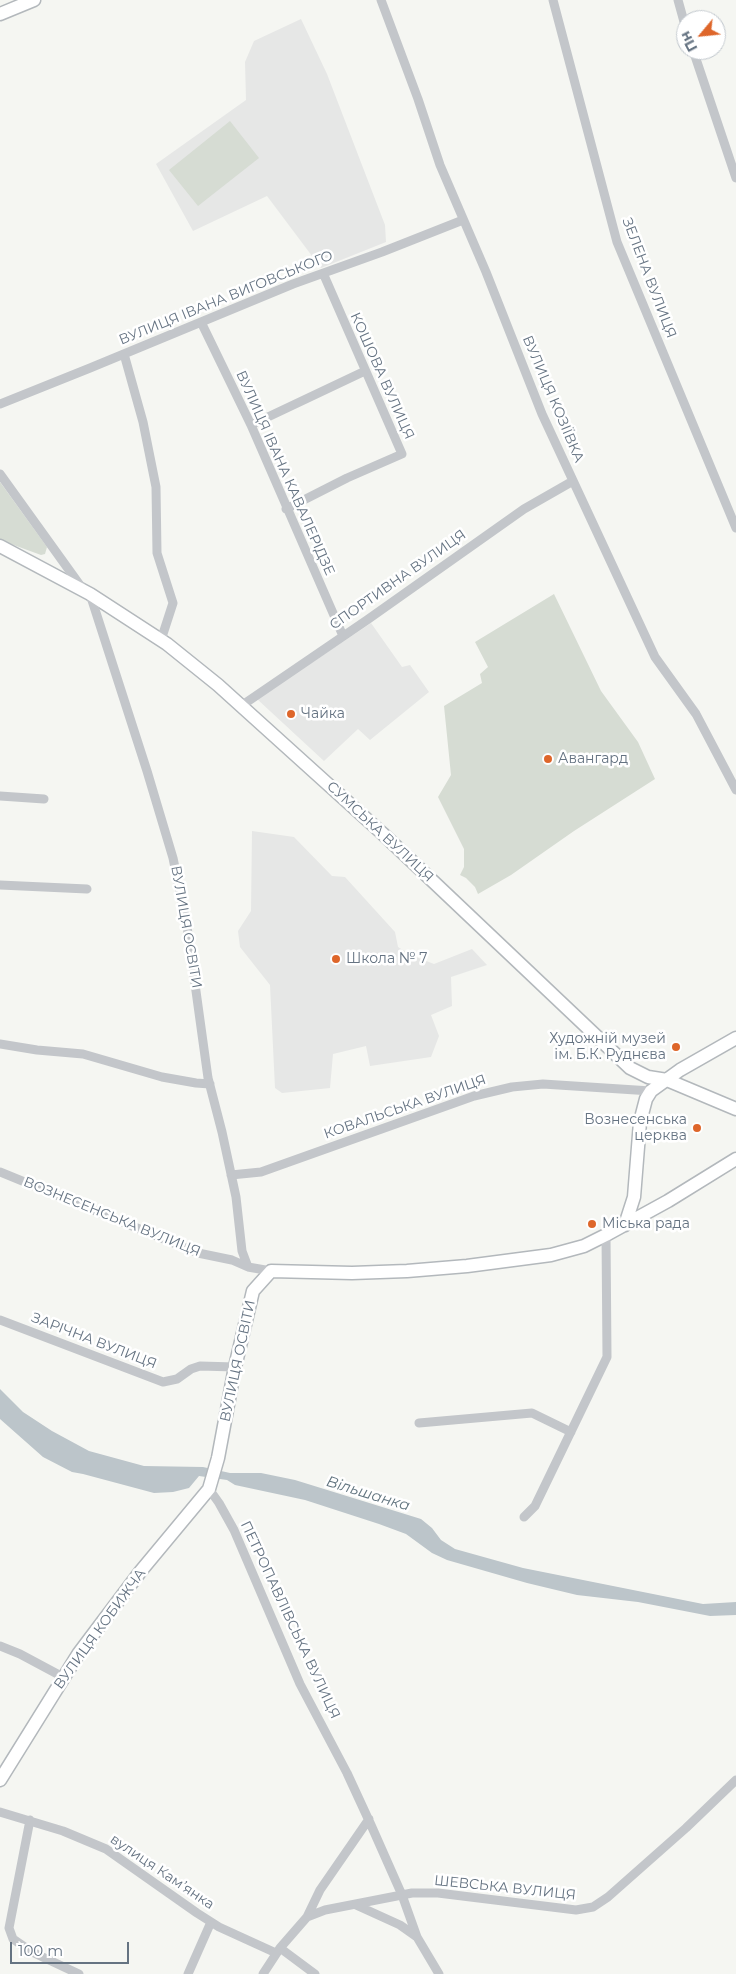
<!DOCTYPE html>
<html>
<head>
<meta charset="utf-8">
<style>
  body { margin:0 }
  #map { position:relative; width:736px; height:1974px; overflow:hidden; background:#f5f6f2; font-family:Montserrat,sans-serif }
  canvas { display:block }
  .north { position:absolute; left:676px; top:10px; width:50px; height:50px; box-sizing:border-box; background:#fff; border:1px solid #c1c7cd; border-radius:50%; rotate:242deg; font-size:14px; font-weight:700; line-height:20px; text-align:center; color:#657382 }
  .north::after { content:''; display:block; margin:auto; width:18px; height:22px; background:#de662a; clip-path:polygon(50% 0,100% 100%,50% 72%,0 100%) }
  .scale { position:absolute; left:10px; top:1942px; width:119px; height:22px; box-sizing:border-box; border:2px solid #657382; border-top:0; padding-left:6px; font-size:15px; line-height:18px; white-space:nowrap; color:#657382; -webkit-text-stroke:4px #fff; paint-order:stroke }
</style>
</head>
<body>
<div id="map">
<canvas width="736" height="1974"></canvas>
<div class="north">Пн</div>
<div class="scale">100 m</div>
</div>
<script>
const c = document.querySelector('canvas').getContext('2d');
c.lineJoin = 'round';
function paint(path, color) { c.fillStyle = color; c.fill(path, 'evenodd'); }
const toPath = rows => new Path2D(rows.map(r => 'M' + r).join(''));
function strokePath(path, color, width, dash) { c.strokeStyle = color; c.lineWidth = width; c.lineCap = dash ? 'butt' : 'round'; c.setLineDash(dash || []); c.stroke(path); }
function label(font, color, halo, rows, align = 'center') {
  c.font = font + ' Montserrat,sans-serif'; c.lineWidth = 5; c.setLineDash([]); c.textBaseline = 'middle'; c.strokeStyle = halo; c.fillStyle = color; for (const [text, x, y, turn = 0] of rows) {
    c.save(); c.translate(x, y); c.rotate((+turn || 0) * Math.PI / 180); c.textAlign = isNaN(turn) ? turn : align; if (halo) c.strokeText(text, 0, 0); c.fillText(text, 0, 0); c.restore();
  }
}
const built = toPath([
  [301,19,327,74,385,225,386,242,321,268,267,196,193,231,156,164,246,100,245,62,254,41],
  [371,623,402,667,410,665,429,692,370,740,358,729,324,761,257,699],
  [252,831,294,837,332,876,345,877,395,932,398,947,411,955,434,964,472,949,487,965,451,977,452,1006,431,1015,439,1036,431,1057,370,1066,366,1046,333,1054,330,1088,282,1093,275,1088,270,985,240,947,238,931,251,911]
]);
const green = toPath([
  [230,121,259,158,198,206,169,170],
  [0,482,47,547,45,554,41,555,0,540],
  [554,594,601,691,638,742,655,779,574,831,511,875,478,894,475,887,466,878,460,875,464,867,464,849,438,797,451,775,444,706,482,683,480,674,488,667,475,642]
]);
const water = toPath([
  [0,1389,23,1412,52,1431,89,1451,144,1466,203,1467,230,1473,261,1473,295,1480,421,1519,432,1528,441,1540,455,1549,523,1568,703,1604,736,1602,736,1615,710,1616,638,1602,577,1595,527,1583,447,1560,432,1553,406,1534,379,1524,305,1500,235,1485,227,1480,199,1476,189,1488,173,1492,154,1493,83,1474,72,1472,43,1457,0,1419]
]);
const street = toPath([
  [381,0,418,99,440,165,486,272,542,414,655,657,696,714,736,790],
  [553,0,617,242,736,528],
  [678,0,686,29],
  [693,50,736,178],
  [201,322,251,425,343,636],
  [124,354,143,422,156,487,157,553,173,603,161,640],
  [0,404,90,368,293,284,382,252,463,220],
  [251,425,365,371],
  [0,474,82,588],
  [286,509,347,478,402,454,323,273],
  [90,594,147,771,173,858,187,926,208,1078,222,1132,236,1197,242,1251,248,1267],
  [241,706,367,620,524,509,573,481],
  [0,796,44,799],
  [0,885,87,889],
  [0,1044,37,1050,83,1054,162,1077,196,1083,210,1084],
  [0,1172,198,1253,232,1260,248,1267,271,1271],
  [231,1175,261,1172,474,1096,512,1087,543,1084,651,1091],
  [0,1320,163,1382,177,1379,191,1369,200,1366,235,1367],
  [419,1423,532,1413,571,1432],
  [209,1489,219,1503,234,1530,300,1684,347,1773,371,1825,402,1895,417,1937,439,1974],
  [524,1517,535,1506,607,1357,606,1235],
  [0,1646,20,1654,63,1677],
  [0,1812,63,1831,106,1849,197,1913,219,1927,276,1953],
  [30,1820,9,1928,13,1939,32,1952,79,1974],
  [356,1905,400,1925,417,1937],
  [307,1917,320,1890,369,1819],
  [280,1948,315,1974],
  [188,1974,211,1922],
  [263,1974,280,1948,307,1917,325,1910,412,1893,438,1893,576,1910,593,1907,608,1897,686,1828,736,1780]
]);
const secondary = toPath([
  [0,14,34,0],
  [0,546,90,594,167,644,218,685,383,834,630,1068,648,1077,667,1080,736,1109],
  [625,1225,634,1197,640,1122,646,1099,651,1091,680,1070,736,1038],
  [0,1780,79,1653,140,1572,209,1489,218,1458,235,1367,253,1291,271,1271,352,1273,407,1271,467,1266,551,1255,584,1246,606,1235,668,1201,736,1159]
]);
const markers = [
  [291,714,5,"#de662a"],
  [548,759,5,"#de662a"],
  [336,959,5,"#de662a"],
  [676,1047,5,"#de662a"],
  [697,1128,5,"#de662a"],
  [592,1224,5,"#de662a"]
];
const streetNames = [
  ["ЗЕЛЕНА ВУЛИЦЯ",649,278,69],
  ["ВУЛИЦЯ ІВАНА ВИГОВСЬКОГО",226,298,-22],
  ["КОШОВА ВУЛИЦЯ",382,376,66],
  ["ВУЛИЦЯ КОЗІЇВКА",553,399,67],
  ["ВУЛИЦЯ ІВАНА КАВАЛЕРІДЗЕ",285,473,66],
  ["СПОРТИВНА ВУЛИЦЯ",398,580,-35],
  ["СУМСЬКА ВУЛИЦЯ",380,832,43],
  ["ВУЛИЦЯ ОСВІТИ",186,927,80],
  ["КОВАЛЬСЬКА ВУЛИЦЯ",405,1107,-19],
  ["ВОЗНЕСЕНСЬКА ВУЛИЦЯ",112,1217,22],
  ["ЗАРІЧНА ВУЛИЦЯ",94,1341,21],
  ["ВУЛИЦЯ ОСВІТИ",238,1361,-78],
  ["ПЕТРОПАВЛІВСЬКА ВУЛИЦЯ",290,1620,65],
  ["ВУЛИЦЯ КОБИЖЧА",100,1629,-54],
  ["вулиця Камʼянка",162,1872,34],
  ["ШЕВСЬКА ВУЛИЦЯ",505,1888,6]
];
const poiNames = [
  ["Чайка",301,714],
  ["Авангард",558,759],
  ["Школа № 7",346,959],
  ["Художній музей",666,1039,"right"],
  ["ім. Б.К. Руднєва",666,1055,"right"],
  ["Вознесенська",687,1120,"right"],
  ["церква",687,1136,"right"],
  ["Міська рада",602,1224]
];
const waterNames = [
  ["Вільшанка",368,1494,17]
];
paint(built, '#e6e7e6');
paint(green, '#d6dcd3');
paint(water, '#bcc5ca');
strokePath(secondary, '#b3b8bc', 15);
strokePath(street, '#c3c6ca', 9);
strokePath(secondary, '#fff', 12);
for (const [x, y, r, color] of markers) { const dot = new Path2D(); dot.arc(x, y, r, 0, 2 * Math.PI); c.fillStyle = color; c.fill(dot); strokePath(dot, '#fff', 2); }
label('14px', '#657382', '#fff', streetNames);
label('14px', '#657382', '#fff', poiNames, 'left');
label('italic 15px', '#61747f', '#fff', waterNames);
</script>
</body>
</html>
